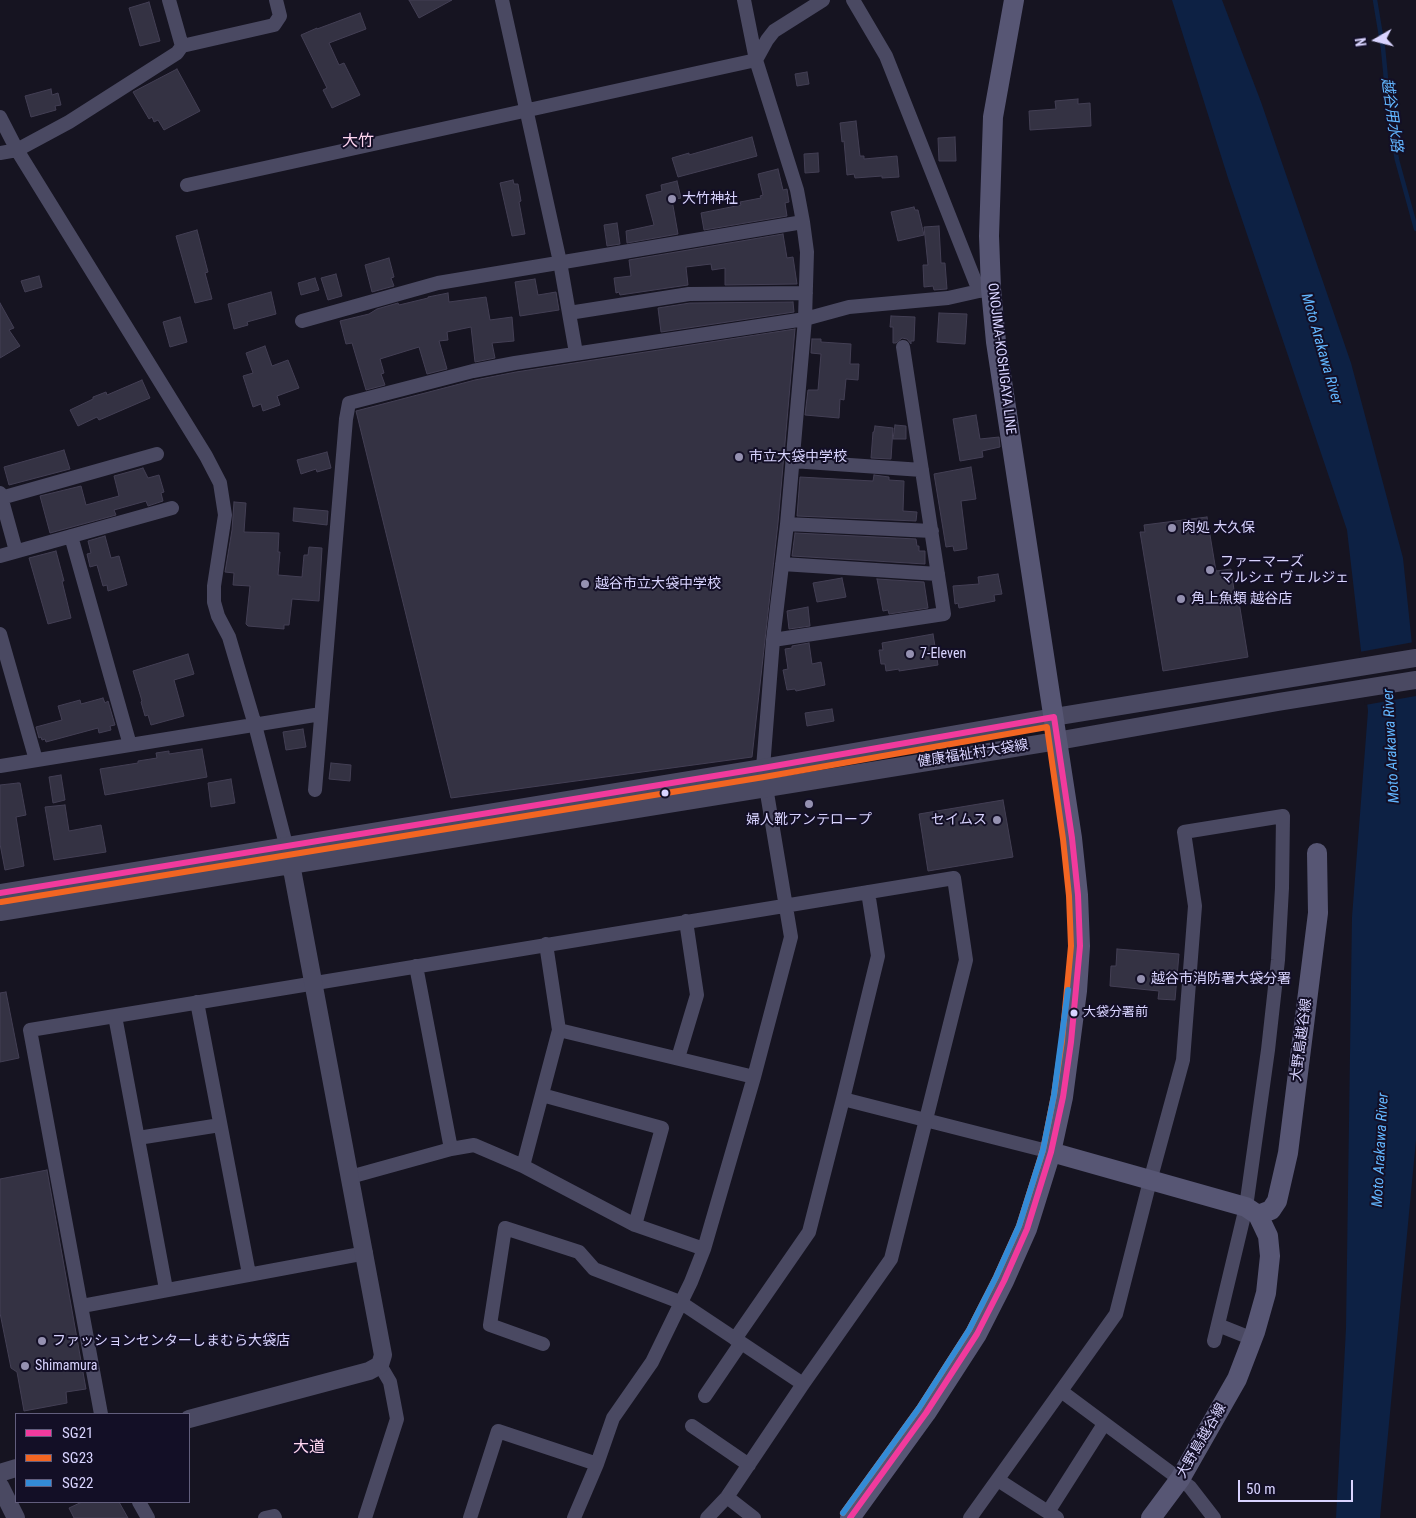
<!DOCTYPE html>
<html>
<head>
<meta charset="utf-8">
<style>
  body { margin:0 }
  #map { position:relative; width:1416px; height:1518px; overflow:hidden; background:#161421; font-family:"Roboto Condensed",sans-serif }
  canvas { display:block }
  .legend { position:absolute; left:15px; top:1413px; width:175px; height:90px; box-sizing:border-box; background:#130f26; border:1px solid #625e7d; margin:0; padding:6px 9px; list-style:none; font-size:15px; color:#d9d4ff }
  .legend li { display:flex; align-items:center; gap:10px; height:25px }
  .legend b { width:25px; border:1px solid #625e7d }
  .north { position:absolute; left:1351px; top:15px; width:50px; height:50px; -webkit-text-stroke:4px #130f26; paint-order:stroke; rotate:262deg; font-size:14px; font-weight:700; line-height:20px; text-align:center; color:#d9d4ff }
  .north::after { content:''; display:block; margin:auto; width:18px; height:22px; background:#d9d4ff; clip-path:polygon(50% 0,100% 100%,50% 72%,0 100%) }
  .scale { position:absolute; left:1238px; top:1480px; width:115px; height:22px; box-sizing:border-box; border:2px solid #d9d4ff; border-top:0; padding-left:6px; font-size:15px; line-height:18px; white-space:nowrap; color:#d9d4ff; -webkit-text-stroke:4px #130f26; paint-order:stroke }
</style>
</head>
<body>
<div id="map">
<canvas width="1416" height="1518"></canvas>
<ul class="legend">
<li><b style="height:6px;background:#f13a9d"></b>SG21</li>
<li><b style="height:6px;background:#f26522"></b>SG23</li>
<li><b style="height:6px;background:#338bd7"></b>SG22</li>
</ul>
<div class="north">N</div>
<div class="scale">50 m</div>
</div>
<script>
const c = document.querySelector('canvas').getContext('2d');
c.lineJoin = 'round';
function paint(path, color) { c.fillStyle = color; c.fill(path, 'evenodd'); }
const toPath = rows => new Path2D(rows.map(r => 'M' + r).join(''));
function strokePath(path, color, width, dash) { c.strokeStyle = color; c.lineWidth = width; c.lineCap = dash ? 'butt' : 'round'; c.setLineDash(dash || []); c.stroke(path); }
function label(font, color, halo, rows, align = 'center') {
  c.font = font + ' "Roboto Condensed","Noto Sans JP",sans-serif'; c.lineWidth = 4; c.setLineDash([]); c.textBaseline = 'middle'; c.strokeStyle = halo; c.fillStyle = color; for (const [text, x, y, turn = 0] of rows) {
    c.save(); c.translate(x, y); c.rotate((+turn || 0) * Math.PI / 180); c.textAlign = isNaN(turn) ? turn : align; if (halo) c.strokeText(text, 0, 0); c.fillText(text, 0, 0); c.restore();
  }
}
const water = toPath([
  [1172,0,1222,0,1261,102,1351,363,1403,558,1416,683,1416,1140,1380,1518,1336,1518,1346,1328,1352,917,1368,711,1347,530,1228,178]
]);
const pier = toPath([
  [1414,642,1416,696,1365,705,1359,652]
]);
const stream = toPath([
  [1375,0,1383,48,1390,121,1397,160,1416,229]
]);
const building = toPath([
  [409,0,452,0,419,18,409,0],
  [149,2,160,41,140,46,129,8,149,2],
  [360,13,366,29,329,43,339,65,344,63,360,95,332,108,323,90,327,88,301,35,317,28,317,29,360,13],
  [177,69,200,111,164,130,158,120,154,122,152,117,149,119,133,92,177,69],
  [807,72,809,84,797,86,795,74,807,72],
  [51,89,52,95,58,93,61,105,55,106,56,110,31,117,25,96,51,89],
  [1078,99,1078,104,1090,103,1091,126,1030,130,1029,111,1056,109,1055,101,1078,99],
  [856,121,860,156,864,156,864,159,897,156,899,177,882,178,882,176,855,178,854,174,847,175,844,141,842,142,840,123,856,121],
  [752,137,757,156,678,177,672,158,689,153,689,155,752,137],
  [955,137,956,161,939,161,938,138,955,137],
  [818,153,819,172,805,173,804,154,818,153],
  [778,169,783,190,787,189,789,202,785,203,787,216,704,230,701,213,741,205,740,202,761,198,760,196,763,195,758,174,778,169],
  [513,180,514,184,518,184,521,201,519,202,525,234,512,236,500,183,513,180],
  [677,181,681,198,672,200,678,234,627,243,626,231,654,225,646,195,662,191,661,185,677,181],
  [914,207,915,210,918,210,924,235,898,241,891,212,914,207],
  [617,223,620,244,607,246,604,225,617,223],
  [939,226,941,263,945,263,947,289,934,290,933,286,924,287,923,265,928,265,924,227,939,226],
  [197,230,208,272,205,273,212,299,195,303,176,236,197,230],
  [783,234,787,258,793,257,797,284,725,285,725,268,712,270,711,264,686,267,688,285,620,295,619,292,616,293,614,278,631,276,629,260,783,234],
  [389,258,394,277,391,278,394,286,372,292,365,265,389,258],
  [336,274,342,296,328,300,321,278,336,274],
  [39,276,42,287,25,292,21,281,39,276],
  [315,278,319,290,301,295,298,283,315,278],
  [535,279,538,295,556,292,559,310,520,316,515,282,535,279],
  [271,292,276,314,247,322,248,325,234,329,228,304,271,292],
  [448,293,449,302,486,297,490,320,512,317,514,341,492,343,495,358,475,362,471,327,447,332,448,340,439,341,447,369,427,374,419,347,380,359,384,373,381,374,385,385,366,390,352,343,346,344,340,321,369,314,377,309,398,303,399,305,428,298,428,297,448,293],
  [793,302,794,312,661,332,658,308,690,303,793,302],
  [0,303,14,328,9,330,20,346,0,358,0,303],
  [939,313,967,314,965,344,937,342,939,313],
  [891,316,915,317,914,341,911,341,911,344,907,339,902,338,896,343,893,343,893,327,890,327,891,316],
  [180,317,187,342,170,347,163,322,180,317],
  [795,329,778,523,752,757,451,798,356,411,475,380,516,372,795,329],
  [812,339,821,339,821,342,851,344,850,364,859,364,858,380,846,379,844,400,840,399,839,418,805,415,808,390,818,390,821,354,811,353,812,339],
  [265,346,272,366,288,360,299,388,277,396,280,405,263,411,261,404,253,407,243,376,253,373,246,353,265,346],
  [142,380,150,398,99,420,97,417,78,426,70,410,93,399,93,397,106,392,107,395,142,380],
  [976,415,980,439,999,437,1000,447,982,451,983,457,960,461,953,419,976,415],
  [895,425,906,426,906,439,893,439,895,425],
  [875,426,893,428,891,459,871,458,873,432,874,432,875,426],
  [64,450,70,469,9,485,4,467,64,450],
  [327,452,331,468,317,472,316,469,301,474,297,460,327,452],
  [971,467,976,499,961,501,967,549,954,551,953,546,946,547,934,474,971,467],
  [143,468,148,478,159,475,164,492,161,493,163,501,148,506,146,501,114,510,116,515,50,533,40,496,81,486,86,505,119,496,114,476,143,468],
  [874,475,889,477,889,480,904,481,903,511,917,512,916,521,797,516,800,477,873,481,874,475],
  [234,502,246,503,244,532,279,533,278,552,280,552,278,575,302,577,304,555,308,555,309,547,322,548,319,601,292,599,289,625,284,625,284,629,248,626,246,624,250,586,233,585,234,573,225,572,232,530,234,502],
  [294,508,328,511,327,525,293,521,294,508],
  [1207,517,1216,571,1231,569,1235,597,1238,596,1248,657,1163,671,1140,532,1145,532,1144,525,1207,517],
  [795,533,916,539,917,546,919,546,919,551,925,551,925,564,792,556,795,533],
  [105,536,111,558,119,556,127,585,108,591,107,585,103,586,97,565,90,567,87,554,91,553,88,541,105,536],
  [56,551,64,581,62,581,71,618,48,624,29,558,56,551],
  [998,574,1002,594,994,595,995,601,959,608,958,603,955,604,953,586,979,584,978,577,998,574],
  [842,578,846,597,817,602,813,583,842,578],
  [877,579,924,582,928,608,889,614,888,610,883,611,877,579],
  [808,607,810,626,789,629,787,611,808,607],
  [933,634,938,665,899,671,899,669,886,671,885,664,881,664,879,650,883,650,882,643,933,634],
  [809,643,812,664,821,662,825,685,796,691,795,689,787,690,783,670,788,669,785,649,792,648,792,646,809,643],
  [188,654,194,674,174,680,184,716,151,725,148,715,145,716,141,702,142,701,133,671,188,654],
  [103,698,105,703,108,701,115,725,110,726,111,730,99,733,98,728,46,742,45,739,42,740,41,737,39,738,36,727,62,720,58,706,80,700,81,704,103,698],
  [832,709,834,721,807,726,805,713,832,709],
  [303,729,306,747,286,750,283,732,303,729],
  [202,749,207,777,105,795,100,769,138,763,138,761,157,758,156,753,169,751,169,754,202,749],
  [331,763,351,765,350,781,329,779,331,763],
  [61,775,65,800,53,803,49,777,61,775],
  [231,779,235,803,211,807,208,783,231,779],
  [18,783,20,783,26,815,16,817,24,866,5,870,0,844,0,785,18,783],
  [1003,800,1013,857,928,871,919,814,1003,800],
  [65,805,69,831,101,825,106,852,54,860,45,807,65,805],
  [1117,949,1179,954,1175,1000,1158,999,1159,991,1110,986,1111,966,1116,966,1117,949],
  [6,992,19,1058,0,1062,0,993,6,992],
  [47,1170,86,1389,66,1392,67,1403,24,1411,17,1372,11,1368,0,1313,0,1179,47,1170],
  [82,1502,119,1502,128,1518,74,1518,69,1508,82,1502]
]);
const minor = toPath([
  [169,0,182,46],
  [502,0,560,262,576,353],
  [744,0,756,60,797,190,803,222,807,252,805,319,787,524,773,640,763,768],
  [853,0,886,56,979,291,988,290],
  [0,117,17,150,206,456,220,483,225,515,214,586,214,602,218,616,229,637,255,725,291,864],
  [0,153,17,150,69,122,177,53,182,46,274,25,280,16,276,0],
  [187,185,756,60,767,40,774,31,823,0],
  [569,313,689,294,806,293],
  [302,321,438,283,803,222],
  [792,461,922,470],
  [0,493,16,551],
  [1,498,157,454],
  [787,524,932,531],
  [71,536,130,745],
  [0,556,172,508],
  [782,564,938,574],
  [0,634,36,760],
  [773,640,944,614,903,347],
  [0,766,321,714],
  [315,790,346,419,349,403,473,371,515,363,805,319,849,307,948,298,979,291],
  [197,1002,249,1274],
  [115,1016,166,1289],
  [559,1030,754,1077],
  [678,1058,697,995,686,921],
  [542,1095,662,1128,635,1225],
  [843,1099,1051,1152],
  [138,1138,220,1125],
  [451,1149,474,1145,523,1166,635,1225,704,1249],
  [523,1166,559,1030,546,944],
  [350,1177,451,1149,416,966],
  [82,1306,366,1253],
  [1218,1325,1253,1339],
  [735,1339,809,1232,843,1099,878,956,868,892],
  [543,1344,490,1325,505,1228,579,1252,594,1269,680,1302,803,1384],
  [1061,1391,1190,1487,1214,1518],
  [705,1396,741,1343],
  [101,1414,30,1030,954,878,966,960,891,1259,803,1384,727,1497,707,1518],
  [692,1426,749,1465],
  [998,1480,1057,1518],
  [727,1497,754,1518],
  [139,1502,148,1518],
  [1048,1512,1104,1424],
  [265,1518,274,1516,275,1518],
  [365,1518,397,1419,390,1382,380,1365],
  [470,1518,498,1431,597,1464],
  [574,1518,597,1464,613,1418,652,1362,691,1282,704,1249,754,1077,791,937,766,787],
  [970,1518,1116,1314,1150,1181,1183,1060,1195,906,1184,832,1283,816,1282,888,1278,960,1268,1050,1246,1207,1214,1341]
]);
const tertiary = toPath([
  [0,893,763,768,1054,717,1416,658],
  [0,912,1057,741,1278,702,1416,680],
  [189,1419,369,1371,380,1365,383,1355,291,864],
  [0,1473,16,1468],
  [0,1486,16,1518]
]);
const secondary = toPath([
  [1051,1152,1246,1207,1258,1215,1268,1236,1270,1256,1266,1293,1255,1332,1237,1379,1180,1479,1151,1518],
  [1258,1215,1271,1210,1277,1201,1288,1153,1318,913,1317,853],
  [850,1518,926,1413,977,1334,1004,1281,1027,1229,1051,1152,1063,1097,1077,991,1080,946,1078,895,1072,838,996,342,991,289,989,236,993,117,1014,0]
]);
const bus1 = toPath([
  [0,893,763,768,1054,717,1072,838,1078,895,1080,946,1071,1042,1063,1097,1051,1152,1027,1229,1004,1281,977,1334,926,1413,850,1518]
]);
const bus2 = toPath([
  [1,902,764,777,1047,727,1063,839,1069,896,1071,946,1062,1041,1054,1095,1043,1150,1019,1226,996,1277,969,1330,919,1408,843,1513]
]);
const bus3 = toPath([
  [843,1513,919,1408,969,1330,996,1277,1019,1226,1043,1150,1054,1095,1068,990]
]);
const markers = [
  [672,199,5,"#9591b1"],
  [739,457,5,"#9591b1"],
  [1172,528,5,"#9591b1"],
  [1210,570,5,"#9591b1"],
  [585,584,5,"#9591b1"],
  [1181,599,5,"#9591b1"],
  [910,654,5,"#9591b1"],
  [665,793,4.5,"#d9d4ff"],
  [809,804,5,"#9591b1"],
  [997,820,5,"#9591b1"],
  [1141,979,5,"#9591b1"],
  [1074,1013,4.5,"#d9d4ff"],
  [42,1341,5,"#9591b1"],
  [25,1366,5,"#9591b1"]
];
const busNames = [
  ["大袋分署前",1083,1013]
];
const poiNames = [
  ["大竹神社",682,199],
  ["市立大袋中学校",749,457],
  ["肉処 大久保",1182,528],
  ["ファーマーズ",1220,562],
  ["マルシェ ヴェルジェ",1220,578],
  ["越谷市立大袋中学校",595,584],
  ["角上魚類 越谷店",1191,599],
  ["7-Eleven",920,654],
  ["婦人靴アンテロープ",809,820,"center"],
  ["セイムス",987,820,"right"],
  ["越谷市消防署大袋分署",1151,979],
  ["ファッションセンターしまむら大袋店",52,1341],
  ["Shimamura",35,1366]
];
const streetNames = [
  ["ONOJIMA-KOSHIGAYA LINE",1001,359,83],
  ["健康福祉村大袋線",973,754,-9],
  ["大野島越谷線",1302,1040,-83],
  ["大野島越谷線",1202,1441,-60]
];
const waterNames = [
  ["越谷用水路",1391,115,82],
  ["Moto Arakawa River",1321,349,74],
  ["Moto Arakawa River",1392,746,-93],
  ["Moto Arakawa River",1381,1150,-87]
];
const quarterNames = [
  ["大竹",358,142],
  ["大道",309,1448]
];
paint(water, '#0d2144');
paint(pier, '#161421');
strokePath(stream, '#0d2144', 4.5);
paint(building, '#343243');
strokePath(building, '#433f54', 1);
strokePath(minor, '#4a4962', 14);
strokePath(tertiary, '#4a4962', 18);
strokePath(secondary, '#575674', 20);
strokePath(bus1, '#f13a9d', 6);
strokePath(bus2, '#f26522', 6);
strokePath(bus3, '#338bd7', 6);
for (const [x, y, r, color] of markers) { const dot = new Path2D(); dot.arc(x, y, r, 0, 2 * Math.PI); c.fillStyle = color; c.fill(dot); strokePath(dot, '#130f26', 2); }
label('13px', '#d9d4ff', '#130f26', busNames, 'left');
label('14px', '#d9d4ff', '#130f26', poiNames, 'left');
label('14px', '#d9d4ff', '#130f26', streetNames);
label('italic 15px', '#62b6ff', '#130f26', waterNames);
label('16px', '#ffd6f0', '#130f26', quarterNames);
</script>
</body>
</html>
